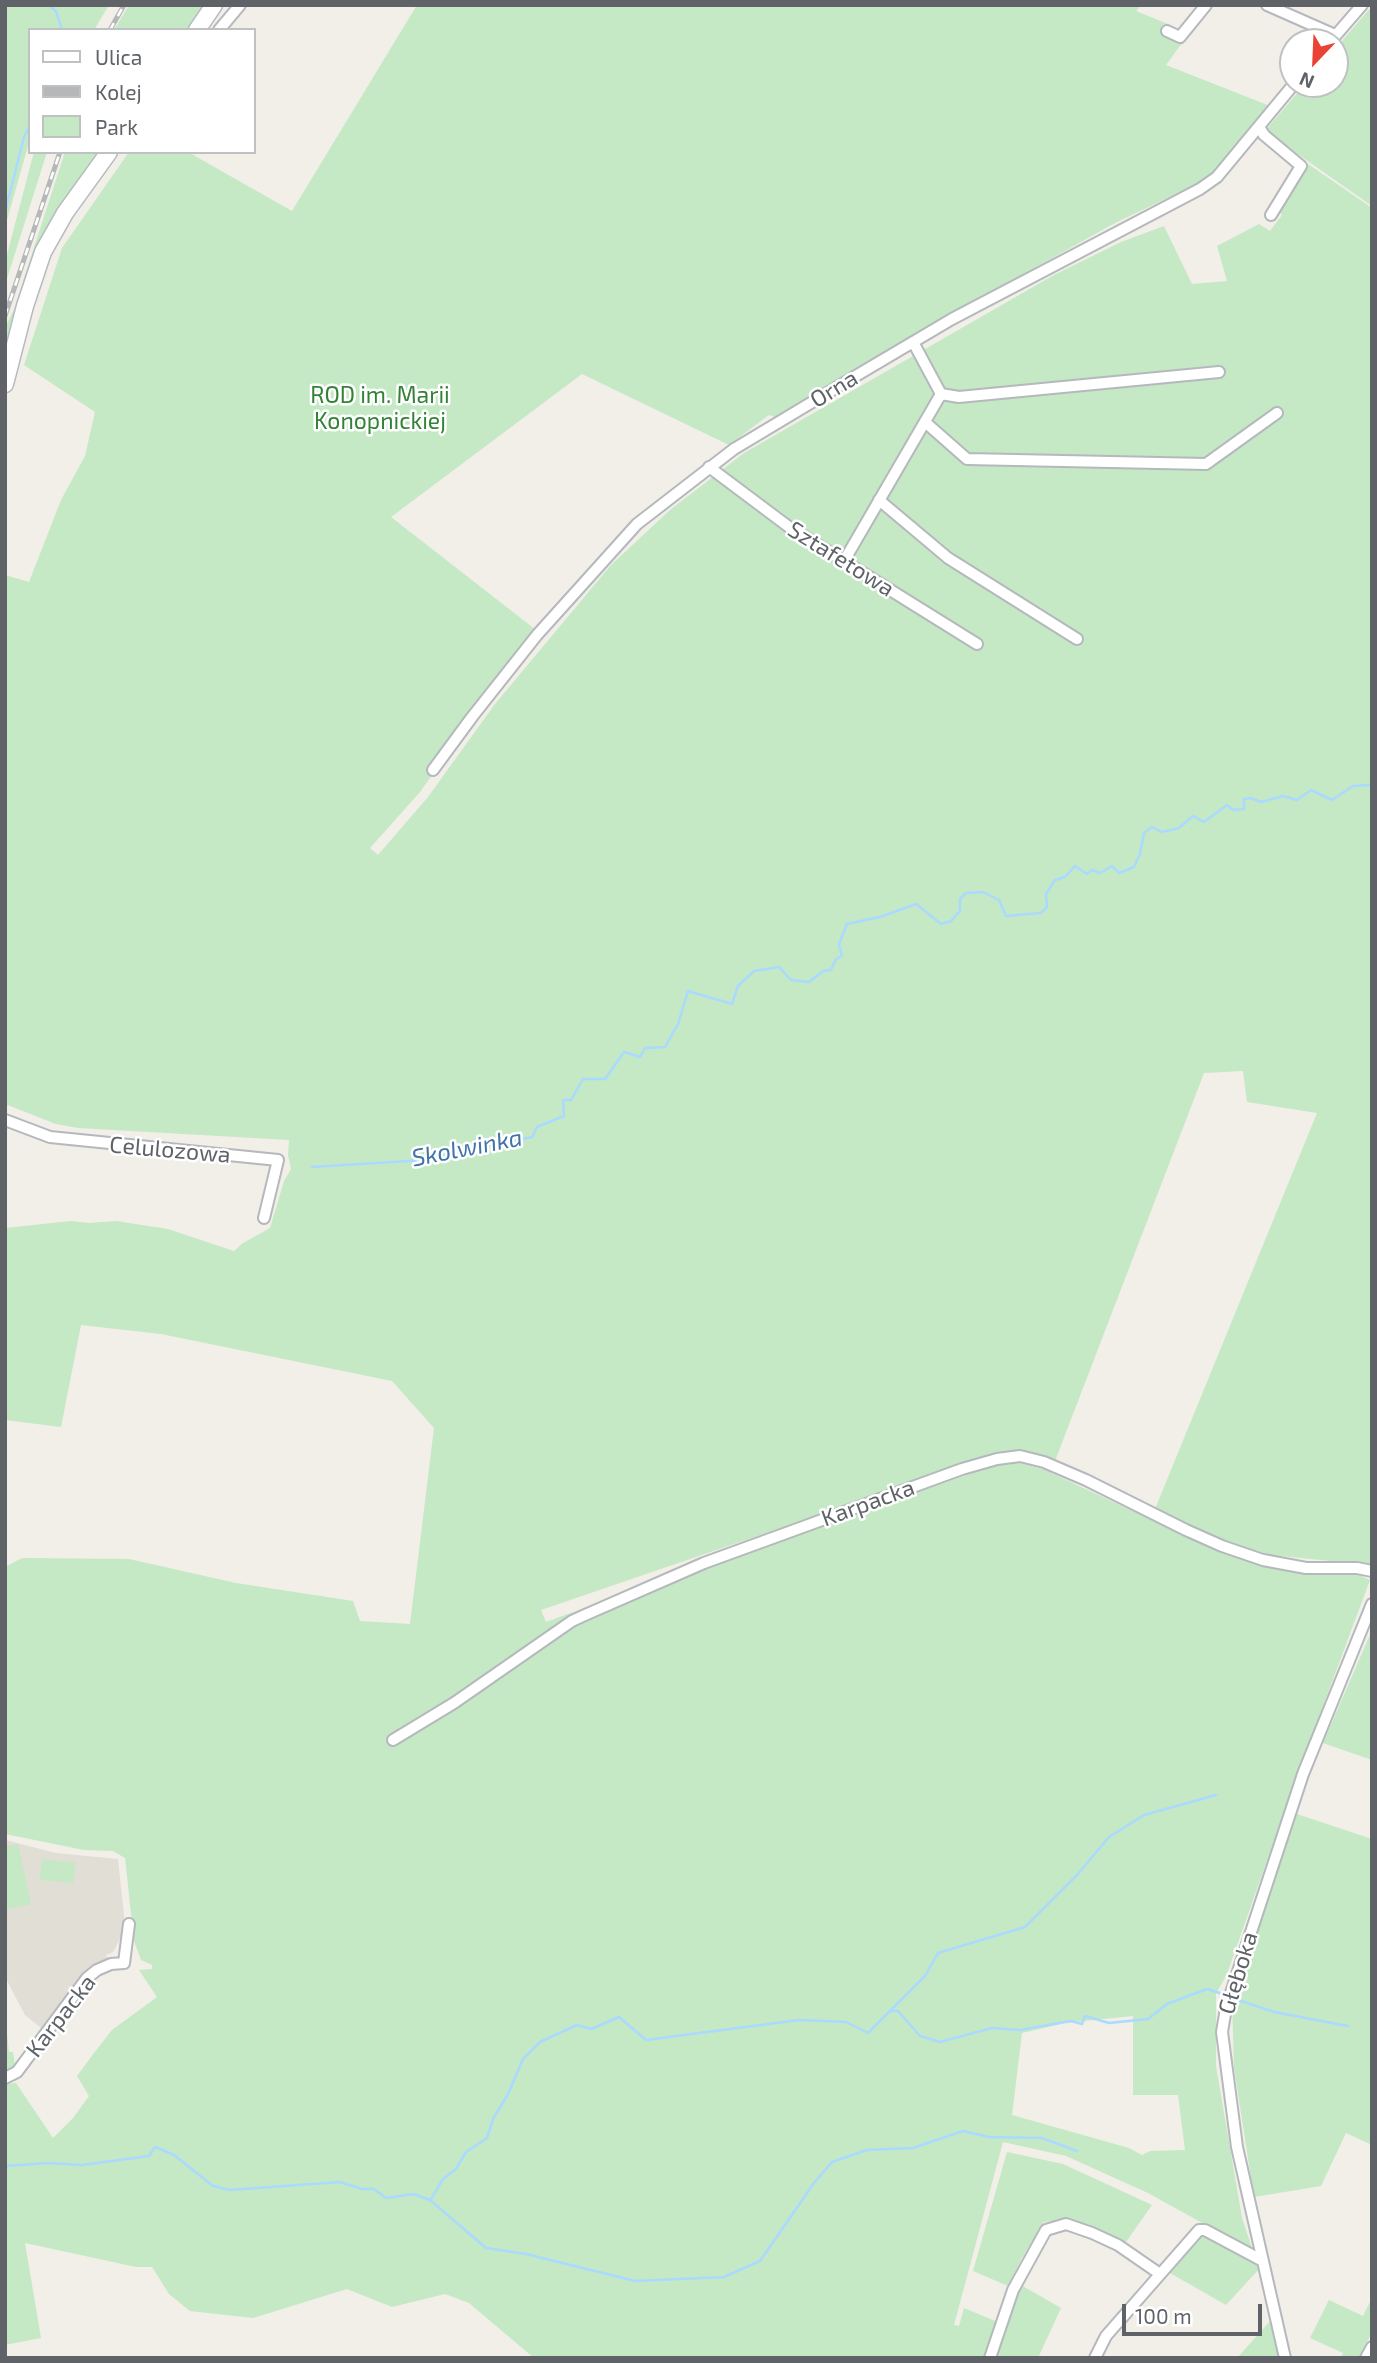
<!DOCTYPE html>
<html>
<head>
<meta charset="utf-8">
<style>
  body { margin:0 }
  #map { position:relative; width:1377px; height:2363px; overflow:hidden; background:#f1efe8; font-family:"Exo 2",sans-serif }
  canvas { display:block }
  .frame { position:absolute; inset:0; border:7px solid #5f6368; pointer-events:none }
  .legend { position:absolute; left:28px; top:28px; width:228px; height:126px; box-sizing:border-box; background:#fff; border:2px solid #bfc1c3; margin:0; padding:9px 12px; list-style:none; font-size:21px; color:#5f6368 }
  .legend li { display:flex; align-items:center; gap:14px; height:35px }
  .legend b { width:35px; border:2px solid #bfc1c3 }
  .north { position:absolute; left:1279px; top:28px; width:70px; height:70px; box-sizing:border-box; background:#fff; border:2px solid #bfc1c3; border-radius:50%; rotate:203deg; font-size:19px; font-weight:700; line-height:28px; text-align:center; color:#5f6368 }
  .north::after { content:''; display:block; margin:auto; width:24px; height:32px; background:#ea4335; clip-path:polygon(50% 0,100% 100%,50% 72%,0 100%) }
  .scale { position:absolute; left:1122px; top:2304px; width:140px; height:32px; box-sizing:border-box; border:4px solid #5f6368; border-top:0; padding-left:9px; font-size:21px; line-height:24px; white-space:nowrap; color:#5f6368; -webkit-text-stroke:5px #fff; paint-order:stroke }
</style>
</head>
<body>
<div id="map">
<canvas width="1377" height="2363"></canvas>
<div class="frame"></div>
<ul class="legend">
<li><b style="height:9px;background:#fff"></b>Ulica</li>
<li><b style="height:9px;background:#b6b7b8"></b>Kolej</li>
<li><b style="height:19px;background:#c5e8c5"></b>Park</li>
</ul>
<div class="north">N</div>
<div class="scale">100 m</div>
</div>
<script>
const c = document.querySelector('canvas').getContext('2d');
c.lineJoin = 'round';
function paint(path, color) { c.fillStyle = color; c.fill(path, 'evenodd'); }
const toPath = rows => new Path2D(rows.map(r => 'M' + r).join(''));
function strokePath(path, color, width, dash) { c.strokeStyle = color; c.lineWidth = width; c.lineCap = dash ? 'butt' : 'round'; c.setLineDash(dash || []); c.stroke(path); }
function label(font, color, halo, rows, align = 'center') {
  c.font = font + ' "Exo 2",sans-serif'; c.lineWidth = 5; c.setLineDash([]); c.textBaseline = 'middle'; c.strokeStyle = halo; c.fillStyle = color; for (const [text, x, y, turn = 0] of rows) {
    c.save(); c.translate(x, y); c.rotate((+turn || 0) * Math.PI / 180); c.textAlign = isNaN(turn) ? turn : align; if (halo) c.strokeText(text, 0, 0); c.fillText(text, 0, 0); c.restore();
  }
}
const education = toPath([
  [5,1840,56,1853,118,1859,125,1925,120,1939,113,1952,106,1955,108,1959,90,1968,41,2028,25,2015,5,1977]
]);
const green = toPath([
  [5,5,109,5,94,30,30,30,30,139,5,227],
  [129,5,206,5,189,30,114,30],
  [417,5,1141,5,1136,11,1170,25,1164,35,1182,43,1166,65,1270,106,1207,179,1113,224,854,369,779,418,769,415,729,445,582,374,391,517,536,630,420,792,370,848,378,855,428,797,495,704,611,565,670,510,744,453,1054,275,1121,242,1164,226,1192,284,1227,281,1217,246,1259,224,1270,231,1282,215,1278,211,1308,164,1372,208,1372,1565,1270,1555,1225,1540,1155,1509,1317,1113,1247,1102,1243,1071,1204,1073,1055,1461,1029,1451,1000,1453,541,1610,546,1622,630,1591,993,1466,1020,1463,1045,1470,1220,1552,1296,1570,1357,1574,1370,1580,1291,1792,1227,1974,1216,1994,1216,2066,1242,2218,1253,2251,1148,2193,1066,2156,1003,2142,954,2325,959,2326,964,2308,1007,2326,1021,2285,1061,2308,1038,2358,534,2358,469,2303,445,2294,392,2307,347,2289,253,2318,190,2311,169,2294,152,2267,136,2267,25,2243,41,2338,5,2345,5,2084,16,2083,53,2138,73,2118,89,2096,77,2076,94,2053,112,2030,157,1997,139,1970,152,1969,152,1965,141,1960,134,1941,125,1858,113,1851,84,1850,5,1834,5,1567,22,1558,129,1559,236,1583,353,1601,360,1621,410,1624,434,1428,392,1381,161,1334,81,1325,61,1427,5,1420,5,1228,71,1221,89,1223,116,1221,168,1229,234,1251,243,1243,270,1228,284,1181,291,1169,288,1155,289,1140,78,1128,56,1124,5,1104,5,575,29,582,61,500,85,456,95,412,24,365,62,248,129,152,188,152,292,211],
  [1133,2016,1133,2095,1178,2095,1185,2150,1150,2151,1142,2155,1129,2148,1012,2115,1022,2033,1065,2023],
  [1372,6,1372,206,1265,131,1305,84,1335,84,1335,49],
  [34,152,47,152,5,285,5,262],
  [65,152,102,152,34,257,5,346,5,328,14,309],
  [1372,1630,1372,1760,1323,1743],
  [1297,1814,1372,1839,1372,2145,1346,2133,1321,2186,1254,2197,1234,2068,1232,2001],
  [18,1844,31,1904,5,1910,5,1847],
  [42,1859,76,1863,73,1883,40,1880],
  [5,1988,7,2034,9,2052,13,2052,15,2066,5,2070],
  [1007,2152,1063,2164,1152,2205,1126,2242,1070,2219,1044,2222,1022,2258,1008,2286,973,2271],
  [1206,2236,1258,2265,1260,2268,1226,2305,1170,2273,1201,2237],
  [1372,2298,1372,2332,1359,2358,1341,2358,1343,2353,1310,2338,1329,2300,1363,2316],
  [1271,2320,1279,2358,1237,2358]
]);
const stream = toPath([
  [48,5,56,11,62,30],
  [5,212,24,137,30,125],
  [312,1167,425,1160,532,1137,537,1127,564,1116,563,1100,571,1100,583,1079,605,1079,624,1052,640,1057,645,1048,665,1047,678,1024,688,991,732,1004,738,986,754,971,779,967,791,980,809,982,823,971,831,970,836,959,842,956,839,944,847,924,880,917,916,904,941,924,951,921,960,911,960,899,966,893,983,892,999,900,1006,916,1041,913,1047,907,1046,894,1055,880,1065,877,1075,866,1087,874,1092,870,1100,873,1112,866,1119,873,1134,867,1140,854,1144,833,1152,827,1162,832,1179,828,1193,816,1204,822,1227,805,1233,810,1244,809,1244,799,1250,798,1261,802,1283,796,1297,800,1311,790,1332,800,1353,786,1372,785],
  [1232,1998,1274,2012,1348,2026],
  [890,2011,898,2011,920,2036,940,2042,992,2028,1020,2030,1071,2021,1082,2024,1085,2016,1109,2023,1148,2019,1167,2004,1207,1989,1226,1995],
  [5,2166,49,2163,82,2165,149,2156,155,2147,174,2155,213,2186,230,2190,340,2182,362,2189,374,2189,386,2198,414,2194,430,2200,486,2248,526,2254,635,2281,724,2277,760,2261,814,2183,832,2162,867,2150,913,2148,963,2131,989,2137,1042,2138,1077,2151],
  [431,2199,443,2179,456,2169,466,2152,487,2138,493,2119,508,2094,523,2059,540,2042,577,2025,591,2029,619,2017,646,2040,799,2020,846,2022,868,2033,925,1976,938,1953,1025,1927,1077,1875,1109,1837,1144,1815,1216,1795]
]);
const street = toPath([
  [1267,5,1335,35],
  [219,30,240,5],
  [1167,31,1180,37,1206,5],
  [1330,42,1362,5],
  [1259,127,1264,135,1301,166,1271,215],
  [941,394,959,397,1219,372],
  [925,422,967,459,1206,464,1277,413],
  [709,467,789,527,977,644],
  [879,500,948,558,1077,639],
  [844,561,941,394,913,342],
  [433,770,472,717,537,635,637,524,734,449,854,377,952,319,1200,189,1217,177,1294,84],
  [5,1120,50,1137,278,1160,264,1218],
  [393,1740,454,1703,572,1621,585,1615,704,1563,962,1469,997,1459,1020,1456,1044,1462,1086,1480,1186,1530,1222,1546,1263,1560,1306,1568,1357,1568,1372,1571],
  [5,2078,17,2072,87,1978,97,1970,111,1964,124,1963,129,1924],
  [990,2358,1013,2290,1046,2230,1066,2224,1092,2233,1118,2245,1160,2274],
  [1095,2358,1106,2336,1199,2230,1205,2230,1263,2261],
  [1285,2358,1237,2147,1222,2032,1226,2008,1303,1774,1372,1604],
  [1366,2358,1372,2347]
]);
const secondary = toPath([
  [197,30,214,5],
  [5,384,25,306,43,252,65,213,109,152]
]);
const rail = toPath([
  [110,30,124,5],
  [5,316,60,152]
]);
const streetNames = [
  ["Orna",834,389,-31],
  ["Sztafetowa",841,559,32],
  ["Celulozowa",170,1150,5],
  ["Karpacka",868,1503,-20],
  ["Głęboka",1238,1973,-73],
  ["Karpacka",61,2016,-52]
];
const parkNames = [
  ["ROD im. Marii",380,395],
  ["Konopnickiej",380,421]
];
const waterNames = [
  ["Skolwinka",467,1148,-11]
];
paint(education, '#e1ded6');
paint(green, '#c5e8c5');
strokePath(stream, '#aadaff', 2.5);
strokePath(street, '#b5b8bc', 14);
strokePath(secondary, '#b6babf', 19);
strokePath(street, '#fff', 10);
strokePath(secondary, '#fff', 16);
strokePath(rail, '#b6b7b8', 5);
strokePath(rail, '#fff', 2.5, [8]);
label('23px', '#5f6368', '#fff', streetNames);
label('23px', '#348238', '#fff', parkNames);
label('italic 24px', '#4174aa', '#fff', waterNames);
</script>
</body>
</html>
